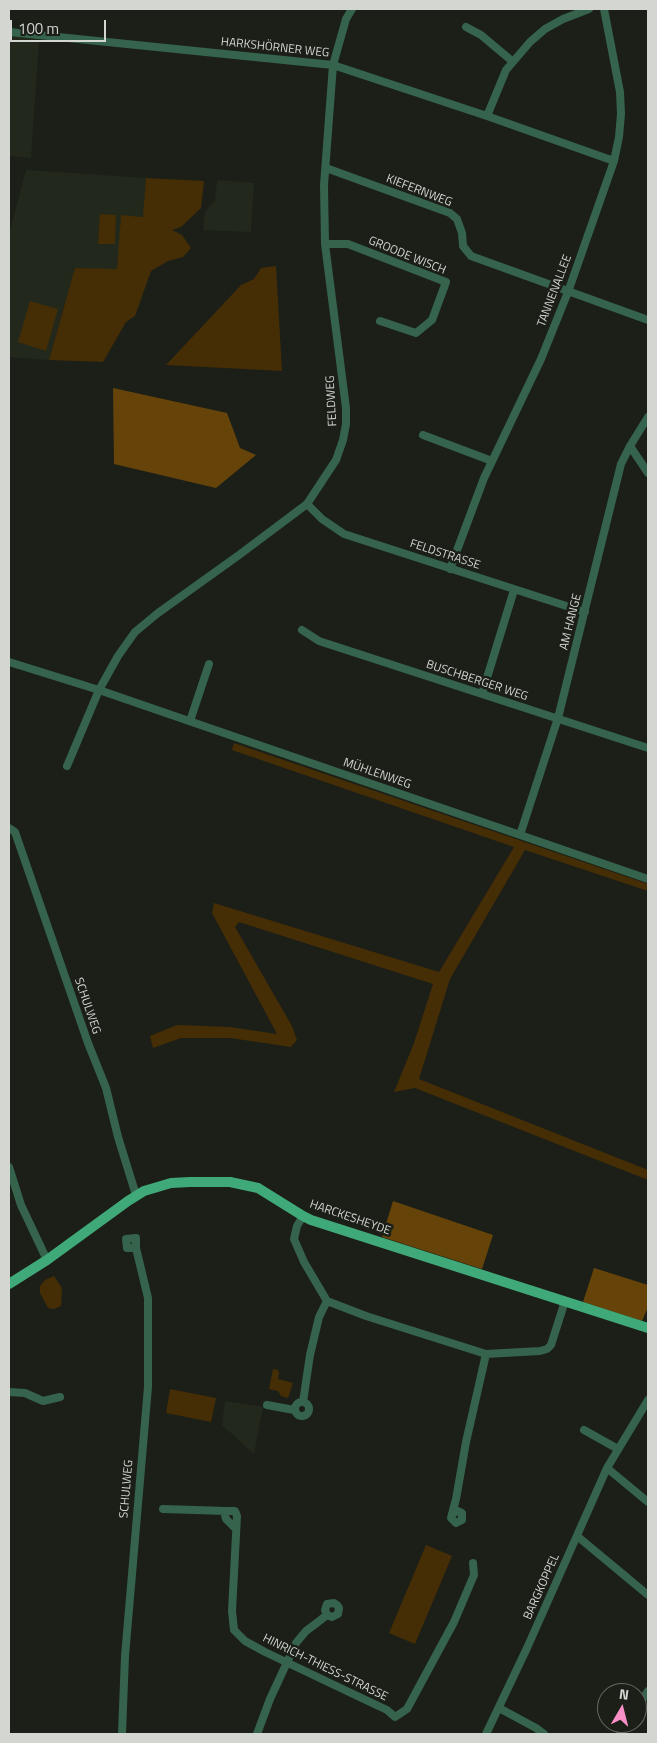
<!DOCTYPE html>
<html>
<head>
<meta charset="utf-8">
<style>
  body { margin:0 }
  #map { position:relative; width:657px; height:1743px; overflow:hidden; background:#1b1f18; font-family:"Titillium Web",sans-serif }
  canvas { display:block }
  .frame { position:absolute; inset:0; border:10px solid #d3d6d1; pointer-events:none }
  .north { position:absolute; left:597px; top:1683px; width:50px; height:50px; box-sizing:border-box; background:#1b1f18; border:1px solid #656862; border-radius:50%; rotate:8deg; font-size:14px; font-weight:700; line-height:20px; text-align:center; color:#d3d6d1 }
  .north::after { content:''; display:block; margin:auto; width:18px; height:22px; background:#fa8fc8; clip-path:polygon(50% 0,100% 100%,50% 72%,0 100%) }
  .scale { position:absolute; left:10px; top:20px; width:96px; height:22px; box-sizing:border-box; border:2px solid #d3d6d1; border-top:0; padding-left:6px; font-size:15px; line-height:18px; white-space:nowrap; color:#d3d6d1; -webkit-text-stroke:4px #1b1f18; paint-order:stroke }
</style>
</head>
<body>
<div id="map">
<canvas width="657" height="1743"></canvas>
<div class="frame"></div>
<div class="north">N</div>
<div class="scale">100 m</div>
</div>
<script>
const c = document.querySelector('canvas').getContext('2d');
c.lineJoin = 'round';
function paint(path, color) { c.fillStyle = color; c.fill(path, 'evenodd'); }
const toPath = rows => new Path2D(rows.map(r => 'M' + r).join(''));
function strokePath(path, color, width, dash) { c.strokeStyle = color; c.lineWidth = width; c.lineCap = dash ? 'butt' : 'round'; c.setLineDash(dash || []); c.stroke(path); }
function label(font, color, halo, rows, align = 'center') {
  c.font = font + ' "Titillium Web",sans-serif'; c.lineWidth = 5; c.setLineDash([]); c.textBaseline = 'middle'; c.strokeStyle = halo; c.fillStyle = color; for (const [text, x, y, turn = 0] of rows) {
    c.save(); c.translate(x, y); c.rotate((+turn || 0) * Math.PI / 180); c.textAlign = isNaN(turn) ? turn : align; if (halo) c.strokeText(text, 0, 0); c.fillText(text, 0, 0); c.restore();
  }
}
const built = toPath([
  [9,36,39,39,31,158,9,156],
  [26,170,146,178,144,217,121,216,118,270,75,268,49,360,9,357,9,235],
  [217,180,254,183,251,232,203,230,205,212,215,201],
  [225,1401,263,1407,254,1454,222,1425]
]);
const green = toPath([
  [146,178,204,181,201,208,181,227,172,230,182,235,191,248,183,257,168,261,151,271,135,316,126,322,103,362,49,360,75,268,117,269,121,215,143,217],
  [100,214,116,215,115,244,98,244],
  [276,266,282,371,166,365,241,285,254,279,261,268],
  [30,301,58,309,46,351,18,342],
  [234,743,648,884,648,891,525,850,450,979,419,1079,648,1170,648,1180,415,1088,394,1092,414,1043,433,984,239,922,235,927,292,1026,297,1040,291,1047,230,1038,181,1038,153,1048,150,1036,177,1025,230,1027,277,1034,212,913,214,903,439,972,514,847,232,750],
  [54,1276,62,1288,61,1306,54,1309,48,1308,40,1293,40,1286,45,1280],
  [273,1369,278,1370,279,1373,278,1379,293,1383,288,1398,281,1396,278,1391,269,1389],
  [170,1389,216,1398,211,1422,166,1413],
  [426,1545,452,1556,415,1644,389,1633]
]);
const forest = toPath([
  [113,388,227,413,240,448,256,455,216,488,114,464],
  [393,1201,493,1235,482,1269,382,1237],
  [594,1268,648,1285,648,1307,642,1321,583,1302]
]);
const minor = toPath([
  [466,27,481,35,512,61],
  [9,32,333,65,487,116,614,161],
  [487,116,506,70,530,42,545,29,563,19,589,9],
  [326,168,450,213,457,219,462,233,463,246,471,256,648,320],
  [325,244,348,244,446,282,432,320,416,333,380,321],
  [423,435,492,461],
  [630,446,648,473],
  [307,504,322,519,344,534,585,612],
  [450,569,484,478,541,359,568,292,614,161,619,137,621,114,620,92,604,9],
  [302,630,319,641,648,748],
  [9,662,99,690,648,879],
  [482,694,514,590],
  [190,721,209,664],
  [67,766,99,690,118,656,135,632,158,613,239,555,307,504,336,460,343,440,346,424,346,408,325,244,324,185,333,65,346,19,352,9],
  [9,828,15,832,88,1043,106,1088,118,1137,136,1195],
  [520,835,558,718,621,464,630,446,648,417],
  [9,1167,21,1205,47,1260],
  [303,1216,297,1226,294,1239,304,1262,327,1301,366,1316,486,1354,540,1351,547,1349,551,1345,565,1301],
  [136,1238,136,1248,127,1248,126,1239,136,1238],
  [9,1392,25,1393,43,1401,60,1397],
  '295 1409a7 7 0 1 1 14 0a7 7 0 1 1-14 0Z',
  [303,1402,310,1355,319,1317,327,1301],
  [267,1405,294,1410],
  [584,1430,618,1449],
  [607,1468,648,1502],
  [163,1509,226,1511],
  [452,1514,458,1511,462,1513,462,1520,456,1523,451,1518,452,1514,456,1499,462,1465,466,1442,486,1354],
  [236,1529,226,1519,225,1515,226,1511,235,1511,237,1516,232,1611,234,1630,245,1641,265,1652,351,1693,387,1710,395,1717,407,1709,454,1622,474,1575,473,1563],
  [577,1536,648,1595],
  [499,1708,536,1728,544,1734],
  [637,1708,648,1691],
  [122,1734,125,1656,148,1387,148,1298,136,1248],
  [257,1734,270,1699,296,1643,306,1631,318,1622,327,1615,332,1617,338,1614,339,1608,337,1605,334,1603,327,1604,325,1610,327,1615],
  [486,1734,527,1648,607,1468,648,1400],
  [620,1734,627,1723]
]);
const major = toPath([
  [9,1284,47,1260,128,1201,144,1191,171,1183,190,1182,230,1182,258,1188,303,1216,311,1220,648,1328]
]);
const streetNames = [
  ["HARKSHÖRNER WEG",275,48,6],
  ["KIEFERNWEG",419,191,21],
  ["GROODE WISCH",407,256,22],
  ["TANNENALLEE",555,291,-69],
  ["FELDWEG",332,401,-93],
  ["FELDSTRASSE",445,555,18],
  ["AM HANGE",571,622,-76],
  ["BUSCHBERGER WEG",477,681,18],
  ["MÜHLENWEG",377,774,19],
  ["SCHULWEG",87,1006,71],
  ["HARCKESHEYDE",350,1218,19],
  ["SCHULWEG",127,1489,-85],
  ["BARGKOPPEL",542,1587,-66],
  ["HINRICH-THIESS-STRASSE",325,1668,26]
];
paint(built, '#22291c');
paint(green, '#452d05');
paint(forest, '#664409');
strokePath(minor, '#35634c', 8);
strokePath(major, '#40a979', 10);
label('12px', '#d3d6d1', '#1b1f18', streetNames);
</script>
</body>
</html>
